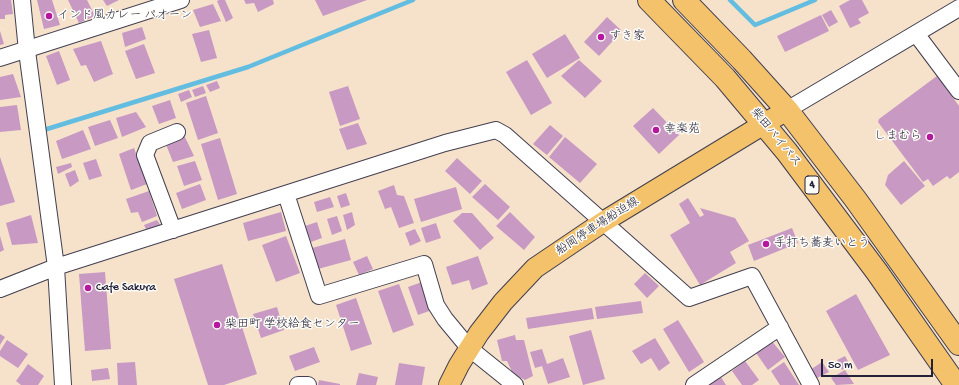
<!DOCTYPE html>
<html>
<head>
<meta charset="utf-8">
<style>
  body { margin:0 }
  #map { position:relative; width:959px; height:385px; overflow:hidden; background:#f6e2ca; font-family:"Gochi Hand",sans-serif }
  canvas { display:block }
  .scale { position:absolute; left:821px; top:359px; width:112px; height:18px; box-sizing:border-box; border:2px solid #22223b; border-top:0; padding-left:5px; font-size:12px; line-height:14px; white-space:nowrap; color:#22223b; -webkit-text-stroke:3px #fdfcf7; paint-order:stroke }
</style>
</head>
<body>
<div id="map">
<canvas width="959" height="385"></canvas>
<div class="scale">50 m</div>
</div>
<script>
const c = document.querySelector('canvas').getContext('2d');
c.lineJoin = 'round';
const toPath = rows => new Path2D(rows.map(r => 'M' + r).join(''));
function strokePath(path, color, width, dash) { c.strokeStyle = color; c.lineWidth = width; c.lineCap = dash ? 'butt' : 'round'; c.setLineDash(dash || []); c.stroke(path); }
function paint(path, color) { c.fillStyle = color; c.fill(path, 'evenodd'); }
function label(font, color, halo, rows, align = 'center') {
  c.font = font + ' "Gochi Hand","Klee One",sans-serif'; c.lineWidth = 3; c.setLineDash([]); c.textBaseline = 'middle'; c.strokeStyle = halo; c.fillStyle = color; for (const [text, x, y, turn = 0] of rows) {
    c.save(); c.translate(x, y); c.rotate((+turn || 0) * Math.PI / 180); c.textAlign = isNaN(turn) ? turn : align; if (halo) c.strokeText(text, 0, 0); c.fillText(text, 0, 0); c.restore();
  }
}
const stream = toPath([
  [730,0,755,25,815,0],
  [47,129,248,67,413,0]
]);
const building = toPath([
  [0,0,11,0,13,14,5,15,5,19,0,19],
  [37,0,52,0,60,25,44,29],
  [68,0,87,0,95,16,79,23],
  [103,0,119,0,107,6],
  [219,0,225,0,233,18,226,22,217,1],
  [244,0,273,0,274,4,258,12,254,3,246,4],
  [315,0,367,0,323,16],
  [850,0,862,0,869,13,858,19,861,23,850,28,839,6],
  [213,4,221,21,200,27,193,10],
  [831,10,838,22,829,27,822,15],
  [821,15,829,31,785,52,777,36],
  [607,17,622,31,599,56,584,42],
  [142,27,146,39,125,47,122,33],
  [209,30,217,58,201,62,192,34],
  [0,31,4,44,0,45],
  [565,34,580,58,547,78,532,54],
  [101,41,113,74,94,82,86,65,81,66,73,49],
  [144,44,155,73,136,79,125,51],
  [59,51,70,80,57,85,46,56],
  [527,60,552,103,531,115,506,72],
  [579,60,602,81,585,98,561,76],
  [13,74,21,97,0,100,0,77],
  [937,76,959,106,959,172,950,179,947,176,933,186,928,179,923,182,878,122,879,119],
  [217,81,220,88,210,92,206,85],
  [203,86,206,93,195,97,192,90],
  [348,86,360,119,340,126,329,92],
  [189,90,192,97,181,102,178,94],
  [206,96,218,133,198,140,186,103],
  [170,100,176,118,159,124,152,106],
  [17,105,21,130,0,132,0,107],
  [653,108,679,135,659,154,633,126],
  [136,112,146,127,122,137,116,118],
  [110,120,118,138,95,146,88,127],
  [358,123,367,144,347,150,339,129],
  [550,125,563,136,547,155,533,144],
  [83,130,91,149,62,159,56,141],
  [184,135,194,156,173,162,165,142],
  [565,137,597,164,580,183,549,157],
  [220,138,237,194,218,200,201,144],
  [134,148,147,184,131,190,119,154],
  [0,157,15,202,0,206],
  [457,158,482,181,470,194,445,171],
  [96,159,102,176,89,180,83,163],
  [195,161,202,180,184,186,177,166],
  [904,161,925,186,901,205,885,185,888,175],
  [71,163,72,167,58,174,56,167],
  [75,170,79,181,70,187,65,174],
  [200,184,206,200,182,209,176,193],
  [485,184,510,207,498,220,472,197],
  [394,185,397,195,404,196,414,223,399,228,391,207,385,209,378,191],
  [456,187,462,209,421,222,414,199],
  [149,191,157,216,142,222,138,212,131,213,126,199],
  [346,193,350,205,341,208,337,196],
  [330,197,334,207,317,212,314,202],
  [688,198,700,217,704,215,700,208,735,218,749,241,730,252,736,263,700,285,670,235,690,223,679,204],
  [281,212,286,231,248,241,243,223],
  [352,212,355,225,347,230,343,215],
  [510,212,535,237,524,250,496,226],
  [462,213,472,213,494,238,480,250,453,221],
  [31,215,38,243,12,245,6,223],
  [337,216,342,231,332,235,327,219],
  [157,220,161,226,147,231,144,225],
  [317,222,322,238,311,242,305,226],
  [436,223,441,238,426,243,421,228],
  [792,228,798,243,754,261,748,245],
  [415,229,421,241,410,246,405,233],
  [0,236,4,250,0,252],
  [286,236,300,273,276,282,262,245],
  [345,239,351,260,318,269,312,248],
  [367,256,373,269,359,275,353,262],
  [478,256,488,284,472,290,469,280,452,285,446,267],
  [222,264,257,374,224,385,208,385,174,279],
  [105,272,111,349,85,351,79,274],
  [645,273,659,286,647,298,634,284],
  [422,282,432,310,418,315,408,287],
  [399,284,414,325,393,333,378,291],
  [856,294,890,355,858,370,826,311],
  [356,298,372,344,351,351,336,305],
  [641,301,643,313,597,319,595,307],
  [277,307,284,330,261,338,253,314],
  [592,308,594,319,528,329,526,318],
  [678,320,704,362,689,372,663,329],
  [591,330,605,379,583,385,569,336],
  [0,334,5,337,0,345],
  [515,335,516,340,524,340,533,376,525,380,513,374,507,361,502,361,497,340],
  [655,338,670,363,659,371,651,358,641,364,632,351],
  [770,339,785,357,768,370,754,350],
  [7,340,28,354,18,368,0,356,0,351],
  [314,347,320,362,295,371,289,356],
  [542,349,547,364,563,358,570,377,548,384,542,366,535,368,530,352],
  [845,356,850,365,842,370,837,360],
  [745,361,759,380,752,385,742,385,732,371],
  [135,362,137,385,118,385,117,363],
  [784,362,799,385,780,385,771,371],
  [822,362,829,372,815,379,810,370],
  [399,363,425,367,422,385,395,385],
  [28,364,44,376,38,385,21,385,16,381],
  [108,368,110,379,92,381,91,370],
  [845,370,854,384,836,385,831,378],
  [359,373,378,377,376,385,356,385],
  [719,374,726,385,702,385],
  [319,380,340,384,340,385,318,385]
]);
const minor = toPath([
  [22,0,27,51,56,267,63,385],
  [917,35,959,91],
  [0,58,181,0],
  [787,110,959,8],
  [286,194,319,296,424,264,436,305,445,319,469,348,515,385],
  [173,230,145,155,150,143,177,132],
  [0,289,56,267,445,143,496,130,505,135,689,298,752,276,811,385],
  [298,385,308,385],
  [694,385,780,327]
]);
const major = toPath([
  [449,385,459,365,479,333,503,302,535,268,603,222,787,110]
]);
const highway = toPath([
  [649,0,725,78,787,152,877,272,956,385],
  [684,0,742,60,787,110,856,200,959,344]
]);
const markers = [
  [49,16,4,"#b5179e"],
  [601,37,4,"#b5179e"],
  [656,130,4,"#b5179e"],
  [930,137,4,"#b5179e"],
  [766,244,4,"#b5179e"],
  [88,288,4,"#b5179e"],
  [217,325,4,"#b5179e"]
];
const shields = [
  [812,185,14]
];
const shieldNames = [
  ["4",812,185]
];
const poiNames = [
  ["インド風カレー パオーン",57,16],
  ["すき家",609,37],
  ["幸楽苑",664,130],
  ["しまむら",922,137,"right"],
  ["手打ち蕎麦いとう",774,244],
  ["Cafe Sakura",96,288],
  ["柴田町 学校給食センター",225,325]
];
const streetNames = [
  ["柴田バイパス",775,138,51],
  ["船岡停車場船迫線",598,227,-33]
];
strokePath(stream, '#63bde0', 4.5);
paint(building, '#c799c3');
strokePath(minor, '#423f50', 18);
strokePath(major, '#423f50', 22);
strokePath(highway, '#423f50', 24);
strokePath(minor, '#fff', 16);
strokePath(major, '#f3c26a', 20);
strokePath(highway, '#f3c26a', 22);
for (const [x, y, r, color] of markers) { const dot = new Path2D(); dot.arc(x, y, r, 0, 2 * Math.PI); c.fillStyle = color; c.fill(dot); strokePath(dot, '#fdfcf7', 1.5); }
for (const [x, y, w] of shields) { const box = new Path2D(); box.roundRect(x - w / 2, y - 9, w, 18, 3); c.fillStyle = '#fdfcf7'; c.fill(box); strokePath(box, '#22223b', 1); }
label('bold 11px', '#22223b', null, shieldNames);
label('12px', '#22223b', '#fdfcf7', poiNames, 'left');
label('12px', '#22223b', '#fdfcf7', streetNames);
</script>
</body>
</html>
